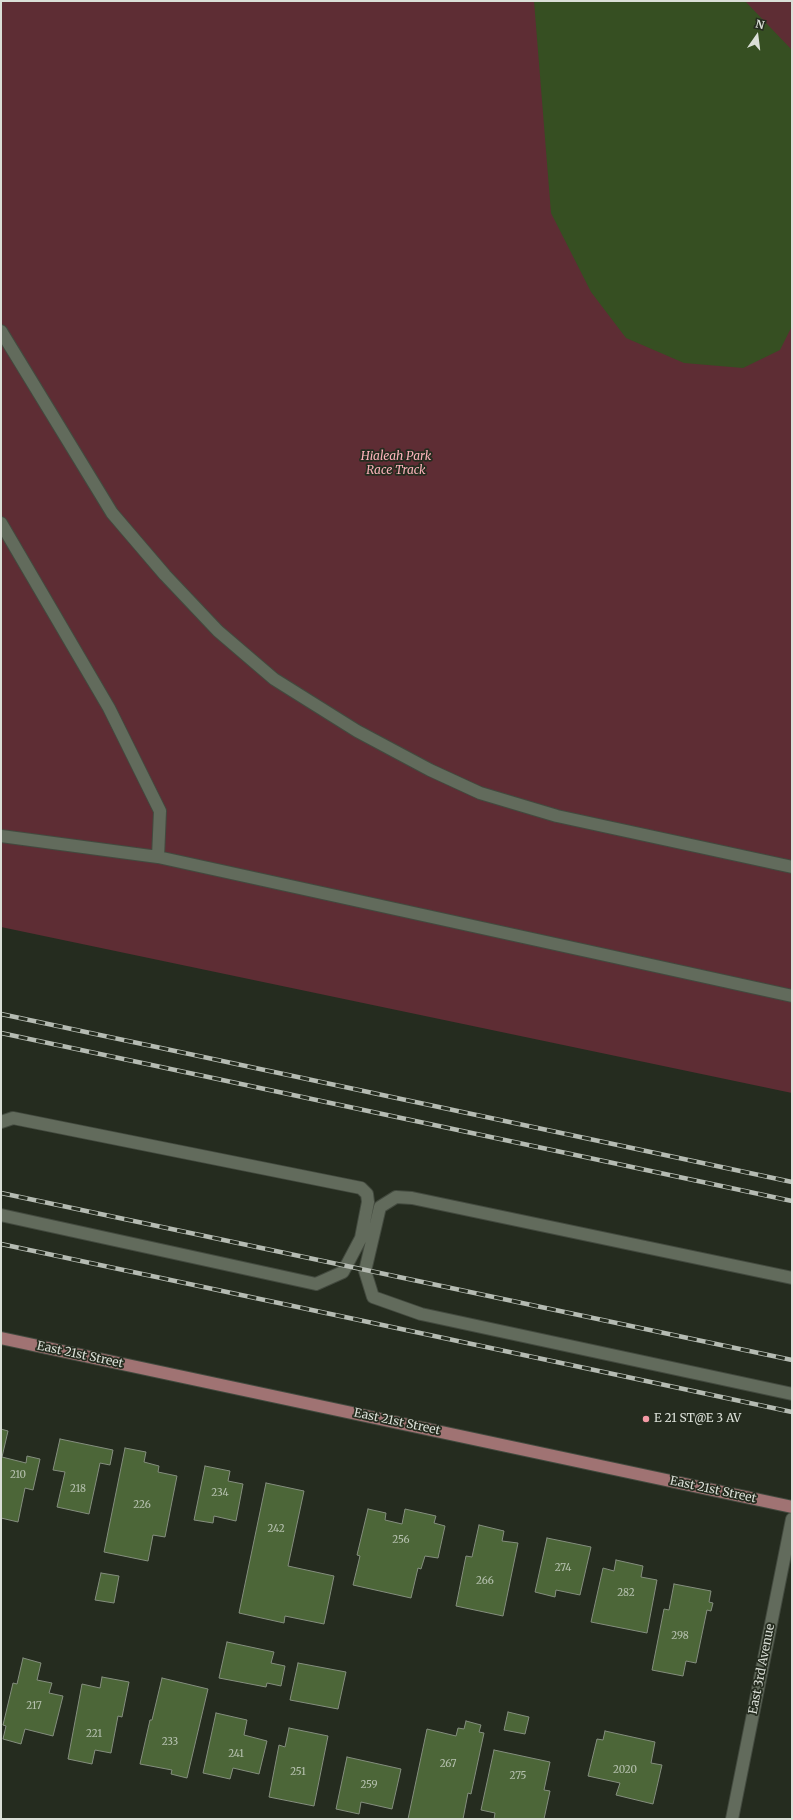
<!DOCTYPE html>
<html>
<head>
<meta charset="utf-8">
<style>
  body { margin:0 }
  #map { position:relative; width:793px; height:1820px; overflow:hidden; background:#252c1f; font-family:Merriweather,serif }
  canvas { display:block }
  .frame { position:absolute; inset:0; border:2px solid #dadfd7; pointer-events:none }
  .north { position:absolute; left:737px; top:16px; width:40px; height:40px; -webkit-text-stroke:3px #252c1f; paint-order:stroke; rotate:14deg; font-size:11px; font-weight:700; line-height:16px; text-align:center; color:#dadfd7 }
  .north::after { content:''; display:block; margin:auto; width:14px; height:18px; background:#dadfd7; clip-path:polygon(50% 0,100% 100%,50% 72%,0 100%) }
</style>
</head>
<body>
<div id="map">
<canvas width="793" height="1820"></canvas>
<div class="frame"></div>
<div class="north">N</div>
</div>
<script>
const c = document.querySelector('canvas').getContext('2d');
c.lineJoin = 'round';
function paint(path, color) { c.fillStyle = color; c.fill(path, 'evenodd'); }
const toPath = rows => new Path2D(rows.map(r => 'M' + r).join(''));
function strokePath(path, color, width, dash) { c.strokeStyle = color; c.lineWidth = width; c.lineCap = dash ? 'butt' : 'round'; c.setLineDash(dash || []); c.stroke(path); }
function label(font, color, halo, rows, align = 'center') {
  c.font = font + ' Merriweather,serif'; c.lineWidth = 3.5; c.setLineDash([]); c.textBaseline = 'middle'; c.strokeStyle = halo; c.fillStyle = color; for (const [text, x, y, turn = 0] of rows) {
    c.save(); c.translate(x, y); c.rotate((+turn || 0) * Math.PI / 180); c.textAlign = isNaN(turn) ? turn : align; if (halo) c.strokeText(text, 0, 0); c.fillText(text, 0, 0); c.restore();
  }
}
const green = toPath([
  [1,1,792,1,792,1093,1,927]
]);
const water = toPath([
  [534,1,745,1,792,50,792,326,780,350,743,368,684,363,626,338,591,292,551,213]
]);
const building = toPath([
  [1,1429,8,1431,2,1457,26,1463,27,1456,40,1459,33,1490,25,1488,18,1522,1,1518,1,1429],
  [60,1439,113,1450,110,1465,100,1463,89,1514,57,1507,65,1472,53,1470,60,1439],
  [125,1448,146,1452,144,1462,159,1466,158,1472,177,1476,165,1537,153,1535,148,1561,104,1552,125,1448],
  [205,1466,230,1471,228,1481,243,1484,236,1521,214,1516,213,1523,194,1520,205,1466],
  [266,1483,304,1491,288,1566,334,1576,324,1624,285,1616,284,1623,239,1613,266,1483],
  [368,1509,386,1513,385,1520,402,1524,405,1509,436,1516,434,1523,445,1526,438,1558,425,1556,421,1569,418,1568,411,1598,353,1585,360,1556,357,1555,368,1509],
  [479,1525,504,1531,502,1541,518,1543,503,1616,456,1606,466,1556,472,1557,479,1525],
  [547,1538,591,1547,580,1595,556,1590,555,1597,535,1592,547,1538],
  [616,1560,643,1566,641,1577,657,1580,647,1633,591,1622,603,1568,614,1571,616,1560],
  [101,1573,119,1576,114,1603,95,1600,101,1573],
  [674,1584,711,1591,709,1602,713,1603,711,1611,707,1610,696,1663,686,1661,683,1676,652,1670,664,1609,669,1610,674,1584],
  [227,1642,274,1652,271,1663,285,1666,281,1686,267,1683,266,1687,219,1678,227,1642],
  [23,1658,41,1663,37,1680,52,1683,49,1693,63,1696,53,1736,25,1729,21,1744,3,1739,6,1726,3,1725,13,1683,17,1684,23,1658],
  [298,1663,346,1672,338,1709,290,1700,298,1663],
  [102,1677,129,1682,122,1717,118,1716,111,1753,95,1750,92,1764,68,1759,82,1684,100,1688,102,1677],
  [162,1678,208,1689,187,1778,171,1774,172,1770,140,1764,150,1720,152,1720,162,1678],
  [508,1712,529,1717,525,1734,504,1730,508,1712],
  [216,1713,247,1720,244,1735,267,1741,259,1774,233,1768,230,1779,203,1773,216,1713],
  [466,1721,481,1725,479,1732,484,1733,471,1794,468,1793,463,1819,408,1819,427,1729,456,1736,458,1728,464,1729,466,1721],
  [289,1728,328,1736,314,1806,269,1797,279,1745,285,1747,289,1728],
  [605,1731,655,1742,651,1763,662,1765,653,1804,616,1795,620,1783,588,1776,597,1739,603,1740,605,1731],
  [494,1750,550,1762,544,1790,550,1791,544,1819,494,1819,495,1813,481,1810,494,1750],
  [347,1757,401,1769,392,1809,361,1802,359,1814,336,1809,347,1757]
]);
const lane = toPath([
  [1,331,112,513,165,575,218,631,274,679,357,731,430,770,480,793,557,816,792,867],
  [1,1122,13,1118,361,1188,367,1194,368,1202,361,1238,343,1272,316,1284,1,1215],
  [792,1278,412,1198,396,1197,380,1207,365,1271,373,1297,421,1314,792,1394]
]);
const street = toPath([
  [1,523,109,708,160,811,158,857],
  [1,836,158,857,792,996],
  [732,1819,792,1519]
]);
const primary = toPath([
  [1,1338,792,1507]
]);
const rail = toPath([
  [1,1014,792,1182],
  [1,1033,792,1201],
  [1,1193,792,1360],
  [1,1244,792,1412]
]);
const markers = [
  [646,1419,4,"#f49aa5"]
];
const numberNames = [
  ["210",18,1475],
  ["218",78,1489],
  ["234",220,1493],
  ["226",142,1505],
  ["242",276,1529],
  ["256",401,1540],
  ["274",563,1568],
  ["266",485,1581],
  ["282",626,1593],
  ["298",680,1636],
  ["217",34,1706],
  ["221",94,1734],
  ["233",170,1742],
  ["241",236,1754],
  ["267",448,1764],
  ["2020",625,1770],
  ["251",298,1772],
  ["275",518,1776],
  ["259",369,1785]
];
const parkNames = [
  ["Hialeah Park",396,457],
  ["Race Track",396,471]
];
const streetNames = [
  ["East 21st Street",80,1355,12],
  ["East 21st Street",397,1422,12],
  ["East 21st Street",713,1490,12],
  ["East 3rd Avenue",762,1669,-79]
];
const poiNames = [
  ["E 21 ST@E 3 AV",654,1419]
];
paint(green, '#5e2d34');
paint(water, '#364f22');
paint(building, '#4c6638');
strokePath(building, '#848e7e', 1);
strokePath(lane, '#434a3f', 14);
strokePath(street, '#434a3f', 14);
strokePath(primary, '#434a3f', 14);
strokePath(lane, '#626b5c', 12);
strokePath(street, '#626b5c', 12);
strokePath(primary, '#a07373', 12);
strokePath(rail, '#b5bbb2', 4.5);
strokePath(rail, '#252c1f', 3, [9]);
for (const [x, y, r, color] of markers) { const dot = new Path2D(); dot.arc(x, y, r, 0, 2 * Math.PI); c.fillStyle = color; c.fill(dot); strokePath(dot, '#252c1f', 1.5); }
label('10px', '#b6c1af', null, numberNames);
label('italic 12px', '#fbb3ba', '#252c1f', parkNames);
label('12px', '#dadfd7', '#252c1f', streetNames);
label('12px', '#dadfd7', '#252c1f', poiNames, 'left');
</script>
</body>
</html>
